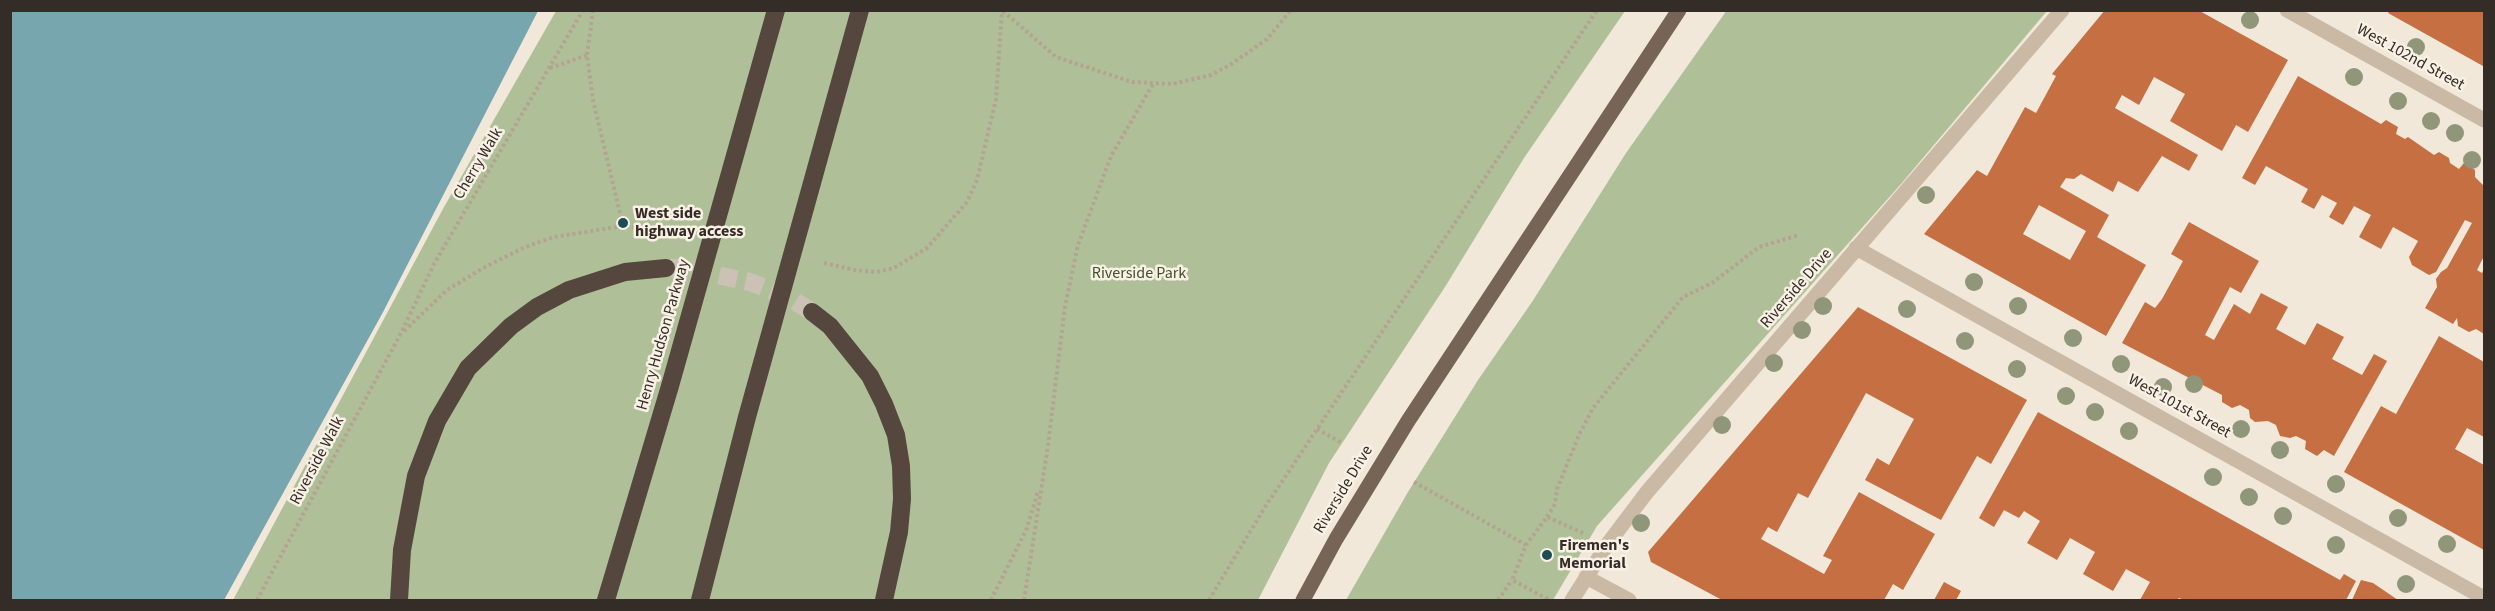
<!DOCTYPE html>
<html>
<head>
<meta charset="utf-8">
<style>
  body { margin:0 }
  #map { position:relative; width:2495px; height:611px; overflow:hidden; background:#f1e8d9; font-family:"Source Sans 3",sans-serif }
  canvas { display:block }
  .frame { position:absolute; inset:0; border:12px solid #342c26; pointer-events:none }
</style>
</head>
<body>
<div id="map">
<canvas width="2495" height="611"></canvas>
<div class="frame"></div>
</div>
<script>
const c = document.querySelector('canvas').getContext('2d');
c.lineJoin = 'round';
function paint(path, color) { c.fillStyle = color; c.fill(path, 'evenodd'); }
const toPath = rows => new Path2D(rows.map(r => 'M' + r).join(''));
function strokePath(path, color, width, dash) { c.strokeStyle = color; c.lineWidth = width; c.lineCap = dash ? 'butt' : 'round'; c.setLineDash(dash || []); c.stroke(path); }
function label(font, color, halo, rows, align = 'center') {
  c.font = font + ' "Source Sans 3",sans-serif'; c.lineWidth = 5; c.setLineDash([]); c.textBaseline = 'middle'; c.strokeStyle = halo; c.fillStyle = color; for (const [text, x, y, turn = 0] of rows) {
    c.save(); c.translate(x, y); c.rotate((+turn || 0) * Math.PI / 180); c.textAlign = isNaN(turn) ? turn : align; if (halo) c.strokeText(text, 0, 0); c.fillText(text, 0, 0); c.restore();
  }
}
const green = toPath([
  [1727,10,2047,11,1901,184,1597,526,1553,600,1346,600,1408,492,1478,380,1532,302,1626,153],
  [556,11,1625,11,1524,158,1445,287,1329,463,1258,600,233,600,444,207]
]);
const water = toPath([
  [10,11,538,11,382,314,224,600,11,600]
]);
const building = toPath([
  [2105,10,2198,10,2288,60,2248,132,2236,125,2222,151,2170,121,2185,94,2154,77,2139,105,2122,95,2115,108,2198,155,2189,171,2162,156,2138,192,2118,181,2113,192,2081,174,2074,179,2066,178,2060,187,2109,215,2097,237,2146,265,2106,336,1924,234,1977,170,1987,176,2025,107,2036,113,2056,76,2052,74],
  [2039,205,2086,231,2070,260,2023,234],
  [2390,10,2484,12,2483,66,2388,13],
  [2298,76,2381,124,2386,120,2398,127,2396,134,2405,139,2408,137,2434,155,2439,152,2449,158,2450,163,2459,169,2464,163,2475,170,2475,177,2484,186,2484,256,2477,270,2482,273,2484,268,2484,334,2476,329,2469,332,2458,326,2457,318,2453,324,2425,308,2437,287,2436,279,2441,272,2447,268,2472,223,2465,220,2436,272,2429,275,2412,265,2409,257,2418,241,2393,227,2381,249,2359,237,2371,215,2354,206,2343,225,2329,217,2337,203,2322,195,2314,209,2301,202,2308,189,2266,166,2255,185,2242,178],
  [2189,222,2259,261,2241,293,2230,287,2205,335,2214,340,2234,304,2250,314,2261,293,2288,307,2276,329,2305,345,2317,323,2344,337,2332,359,2362,375,2374,354,2387,361,2334,456,2324,450,2317,456,2305,449,2306,441,2296,436,2290,438,2280,436,2276,425,2268,421,2255,422,2250,418,2249,410,2240,405,2232,408,2222,402,2222,395,2122,343,2145,302,2155,308,2162,299,2183,261,2171,254],
  [1858,307,2027,400,1991,464,1977,456,1941,520,1865,480,1877,458,1889,465,1914,419,1866,393,1808,498,1798,493,1777,532,1768,527,1761,539,1824,574,1832,560,1823,556,1859,492,1935,534,1903,590,1893,584,1884,600,1722,600,1651,562,1648,552],
  [2439,336,2484,362,2484,437,2467,428,2455,449,2484,465,2484,550,2344,472,2381,406,2396,414],
  [2038,412,2340,580,2344,574,2356,581,2346,600,2184,600,2179,598,2177,600,2140,600,2150,582,2126,569,2113,591,2083,574,2095,552,2070,538,2057,560,2027,543,2040,521,2024,511,2019,518,2004,510,1994,527,1979,518],
  [2361,580,2373,583,2398,600,2352,600],
  [1944,582,1961,591,1956,600,1934,600]
]);
const highwayTunnel = toPath([
  [666,268,684,268,750,282,788,297,812,312]
]);
const path = toPath([
  [593,10,587,55,593,100,623,226],
  [1003,11,1056,57,1132,82,1172,84,1211,75,1230,65,1267,39,1291,10],
  [550,68,587,55],
  [824,263,855,270,877,272,894,268,927,248,967,202,977,180,996,99,1002,10],
  [404,331,447,290,483,268,525,247,554,237,623,226,677,232],
  [1317,429,1342,443],
  [1414,482,1526,545],
  [1547,517,1555,504,1557,489,1579,435,1593,408,1683,297,1712,283,1759,247,1799,235],
  [1548,599,1512,580,1526,545,1547,517,1585,534],
  [257,600,401,333,434,264,583,10],
  [991,600,1027,528,1038,491],
  [1024,600,1048,446,1065,306,1078,245,1111,156,1153,84],
  [1209,600,1265,507,1597,10],
  [1498,600,1512,580]
]);
const minor = toPath([
  [2287,10,2484,120],
  [1856,248,2484,598],
  [1586,577,1629,600],
  [1572,600,1607,545,1647,492,2062,10]
]);
const major = toPath([
  [1303,600,1336,539,1408,421,1679,10]
]);
const highway = toPath([
  [812,312,830,326,870,376,884,404,896,435,901,466,902,499,899,532,884,600],
  [399,600,402,550,416,476,437,421,468,368,511,326,537,307,569,290,625,272,666,268],
  [606,600,670,386,776,10],
  [700,600,747,417,860,10]
]);
const trees = [
  [2250,20],
  [2416,47],
  [2354,77],
  [2398,101],
  [2431,121],
  [2455,133],
  [2472,160],
  [1926,195],
  [1974,282],
  [1823,306],
  [2018,306],
  [1907,309],
  [1802,330],
  [2073,338],
  [1965,341],
  [1774,363],
  [2121,364],
  [2017,369],
  [2194,384],
  [2163,387],
  [2066,396],
  [2095,412],
  [1722,425],
  [2241,429],
  [2129,431],
  [2280,450],
  [2213,477],
  [2336,484],
  [2249,497],
  [2283,516],
  [2398,518],
  [1641,523],
  [2447,544],
  [2336,545],
  [2406,584]
];
const markers = [
  [623,223,6,"#1c4c55"],
  [1547,555,6,"#1c4c55"]
];
const streetNames = [
  ["West 102nd Street",2410,58,29],
  ["Cherry Walk",479,164,-59],
  ["Riverside Drive",1797,289,-49],
  ["Henry Hudson Parkway",664,335,-74],
  ["West 101st Street",2179,407,29],
  ["Riverside Walk",318,461,-62],
  ["Riverside Drive",1344,490,-59]
];
const poiNames = [
  ["West side",635,214],
  ["highway access",635,232],
  ["Firemen's",1559,546],
  ["Memorial",1559,564]
];
const parkNames = [
  ["Riverside Park",1139,274]
];
paint(green, '#afc099');
paint(water, '#78a6ae');
paint(building, '#c56f43');
strokePath(highwayTunnel, '#cbc2b5', 18, [18, 9]);
strokePath(path, '#b4a38f', 4, [3, 3]);
strokePath(minor, '#c9b9a5', 15);
strokePath(major, '#766557', 15);
strokePath(highway, '#55473d', 18);
c.fillStyle = '#909679';
for (const [x, y] of trees) { c.beginPath(); c.arc(x, y, 9, 0, 2 * Math.PI); c.fill(); }
for (const [x, y, r, color] of markers) { const dot = new Path2D(); dot.arc(x, y, r, 0, 2 * Math.PI); c.fillStyle = color; c.fill(dot); strokePath(dot, '#f9f1e5', 2); }
label('16px', '#342c26', '#f9f1e5', streetNames);
label('bold 16px', '#342c26', '#f9f1e5', poiNames, 'left');
label('16px', '#40522a', '#f9f1e5', parkNames);
</script>
</body>
</html>
